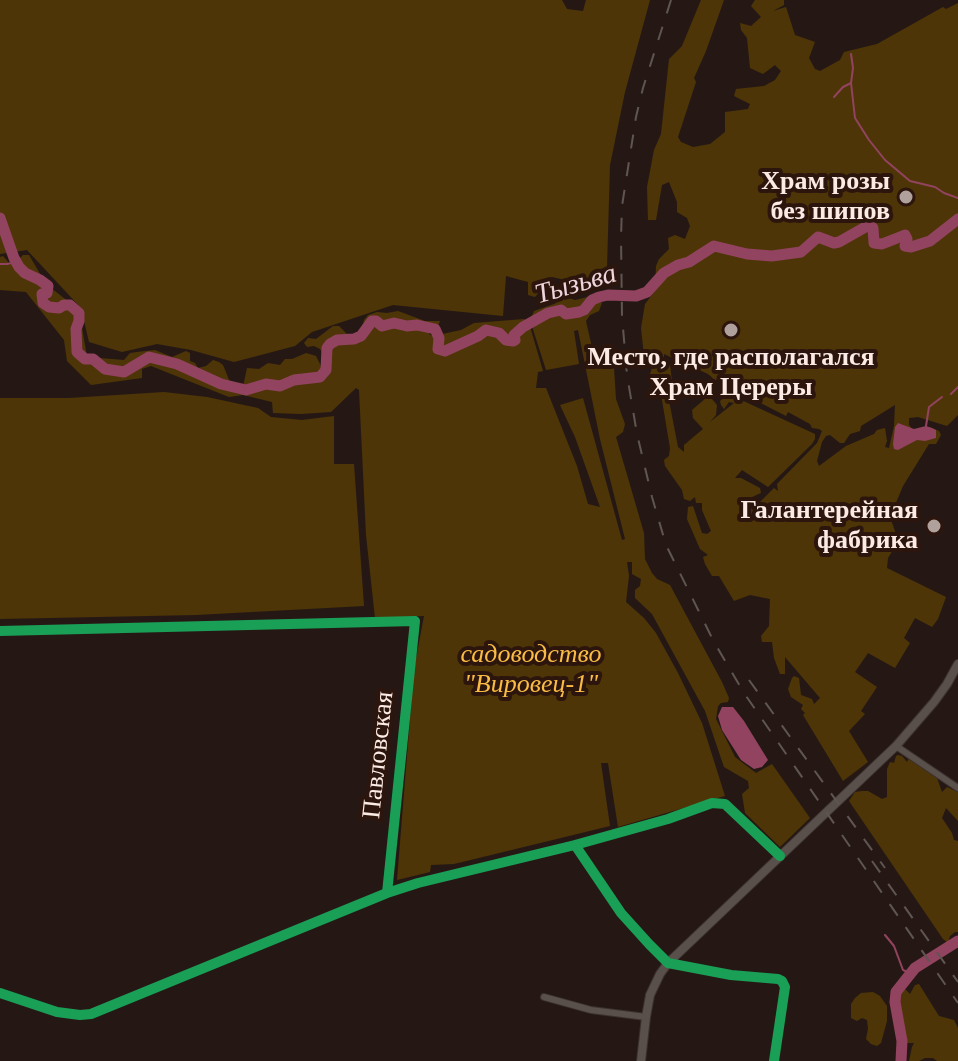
<!DOCTYPE html>
<html>
<head>
<meta charset="utf-8">
<style>
  body { margin:0 }
  canvas { display:block; background:#251814 }
</style>
</head>
<body>
<canvas width="958" height="1061"></canvas>
<script>
const c = document.querySelector('canvas').getContext('2d');
c.lineJoin = 'round';
function paint(path, color) { c.fillStyle = color; c.fill(path, 'evenodd'); }
const toPath = rows => new Path2D(rows.map(r => 'M' + r).join(''));
function strokePath(path, color, width, dash) { c.strokeStyle = color; c.lineWidth = width; c.lineCap = dash ? 'butt' : 'round'; c.setLineDash(dash || []); c.stroke(path); }
function label(font, color, halo, rows, align = 'center') {
  c.font = font + ' Georgia,serif'; c.lineWidth = 8; c.setLineDash([]); c.textBaseline = 'middle'; c.strokeStyle = halo; c.fillStyle = color; for (const [text, x, y, turn = 0] of rows) {
    c.save(); c.translate(x, y); c.rotate((+turn || 0) * Math.PI / 180); c.textAlign = isNaN(turn) ? turn : align; if (halo) c.strokeText(text, 0, 0); c.fillText(text, 0, 0); c.restore();
  }
}
const green = toPath([
  [0,0,562,0,567,9,583,11,586,0,650,0,625,92,610,165,607,267,597,270,574,291,565,286,561,279,552,277,535,297,528,295,528,282,506,276,503,316,393,305,312,332,295,346,234,362,191,350,157,344,122,352,89,342,81,308,27,250,0,254],
  [701,0,724,0,706,51,694,78,696,82,678,137,681,142,693,147,710,144,725,132,725,112,748,109,750,104,734,96,736,89,764,86,775,80,781,71,775,65,763,74,750,68,747,38,741,30,740,23,751,26,761,17,751,6,755,0,784,0,784,5,773,11,786,7,795,35,815,42,809,58,815,69,820,71,840,60,844,52,877,44,943,7,946,9,958,3,958,0,958,415,947,426,918,417,909,418,909,425,914,431,929,427,939,431,941,435,936,444,929,444,903,486,890,517,896,534,896,545,888,558,887,568,946,597,938,619,932,627,915,618,904,638,910,643,895,668,868,653,855,672,877,687,861,711,865,714,849,731,868,762,843,781,803,715,805,713,801,709,803,705,791,697,788,689,792,678,794,676,799,678,801,695,812,699,814,704,820,698,785,657,785,674,780,674,774,658,772,642,762,642,761,636,769,626,770,599,750,595,734,601,719,576,712,576,705,564,703,557,708,555,700,549,687,519,688,507,693,506,702,533,707,534,711,531,702,510,702,503,696,503,695,497,690,501,684,499,682,490,665,466,664,460,669,456,670,448,661,394,657,385,648,380,652,368,645,365,641,328,645,304,655,291,656,266,659,259,669,249,668,238,675,235,685,239,690,226,687,218,677,212,677,202,669,182,662,185,656,220,648,220,647,187,654,150,661,134,669,59,682,46],
  [664,354,708,374,715,380,720,379,749,397,786,416,788,412,810,424,812,428,819,429,822,431,817,443,777,484,778,491,774,488,754,508,752,497,761,493,760,488,741,478,735,478,742,470,768,487,812,444,815,439,815,434,739,399,735,402,736,398,729,394,720,401,721,405,724,409,729,402,734,403,710,422,716,415,717,405,711,398,706,398,692,410,693,418,703,429,684,445,684,452,678,447,666,385,672,382,670,364,664,358],
  [895,405,894,426,889,448,885,447,887,441,885,428,877,430,874,434,846,446,819,466,817,461,822,442,826,436,830,435,840,443,844,443,850,434,860,431,861,426],
  [23,255,29,255,46,284,79,310,87,357,124,360,130,353,137,352,155,350,172,357,186,351,190,353,190,361,195,363,198,368,206,366,213,360,219,362,223,365,232,387,238,389,243,387,247,368,259,369,268,363,280,365,285,359,292,359,306,353,316,356,321,366,325,367,327,360,320,349,314,346,307,347,304,343,308,338,316,339,333,326,339,326,347,334,353,337,361,335,364,331,362,327,364,320,368,315,377,312,387,313,398,311,425,321,440,321,438,326,429,330,429,334,433,336,461,330,474,323,524,319,529,323,543,371,538,372,536,388,546,388,577,466,588,504,600,507,575,437,560,405,583,398,622,540,625,539,600,439,578,330,574,331,579,364,546,370,530,320,534,311,554,304,566,297,575,300,600,294,602,303,599,311,590,315,586,321,595,361,600,361,603,357,602,346,604,344,609,345,614,368,616,399,625,424,623,432,616,437,644,533,645,559,652,573,657,579,670,585,722,682,729,698,728,702,721,703,718,706,716,719,735,757,756,773,772,764,810,818,780,847,745,813,742,794,749,788,748,781,724,767,705,711,652,614,635,598,635,590,640,586,641,579,632,574,632,562,627,562,629,576,626,602,644,618,656,633,678,673,702,723,725,796,618,827,608,763,601,763,610,826,454,864,431,865,430,872,397,880,414,669,424,616,375,618,366,535,359,390,356,388,331,412,301,414,273,413,272,402,243,395,229,397,151,366,142,369,142,378,91,385,67,361,64,340,26,292,0,290,0,257,3,256,9,263,14,264],
  [164,392,207,397,258,408,271,417,302,420,334,416,334,464,354,464,364,606,196,615,0,619,0,398,69,398],
  [898,755,902,756,907,762,909,758,937,778,942,792,947,787,958,792,958,821,946,808,942,818,952,833,954,840,958,841,958,932,955,932,950,936,948,943,943,939,849,801,855,792,862,791,868,791,882,799,887,797,887,769,890,762,894,763,896,756],
  [919,984,939,1016,954,1020,958,1028,958,1061,937,1061,933,1058,925,1058,919,1061,909,1061,912,1047,914,1043,906,1043,897,995,902,986,910,994,915,985],
  [873,992,880,996,887,1006,887,1021,881,1043,877,1046,871,1044,866,1039,868,1029,867,1020,862,1018,857,1021,851,1018,851,1004,855,998,861,993]
]);
const water = toPath([
  [898,423,914,429,926,426,932,428,936,430,936,438,925,441,917,440,898,450,894,449,893,444,895,427],
  [722,707,733,707,744,721,768,760,762,767,754,769,741,760,722,730,718,716]
]);
const stream = toPath([
  [851,54,853,68,851,83,855,118,869,140,885,160,910,181,935,187,944,193,958,198],
  [834,97,843,87,851,83],
  [0,264,7,264,16,262],
  [951,394,958,387],
  [926,426,929,407,942,397],
  [885,935,894,946,903,970,910,973]
]);
const river = toPath([
  [0,218,14,258,19,267,25,273,40,280,48,286,47,293,42,294,43,303,49,307,59,308,64,305,70,305,79,313,79,321,76,329,77,352,85,359,93,359,105,369,124,372,149,357,177,364,221,384,246,390,266,384,280,386,294,380,320,377,326,370,327,348,330,344,337,340,354,339,361,336,372,321,376,321,382,326,394,323,407,326,417,325,435,329,439,338,438,349,445,351,478,336,486,330,499,333,506,340,513,341,515,340,514,335,523,327,548,313,561,310,566,314,579,312,584,310,592,300,599,297,608,295,636,296,647,292,664,273,678,265,689,262,714,246,747,254,772,256,801,252,818,237,834,243,839,242,869,225,873,228,874,243,882,244,905,235,907,239,905,246,911,247,930,241,958,219],
  [901,1061,902,1041,895,1002,896,992,915,968,958,941]
]);
const minor = toPath([
  [0,631,415,621,387,893],
  [896,746,958,788],
  [575,845,621,913,649,944,668,963,731,975,778,979,782,981,785,987,774,1061],
  [0,993,57,1012,80,1015,91,1014,387,893,418,883,575,845,668,819,712,803,725,804,780,856],
  [544,997,591,1010,646,1017]
]);
const secondary = toPath([
  [641,1061,646,1017,650,995,660,974,668,963,896,746,934,702,947,684,958,664]
]);
const rail = toPath([
  [671,0,643,88,636,117,622,206,621,237,622,316,627,375,637,434,652,497,666,545,714,642,744,693,958,1003],
  [749,680,885,868],
  [872,861,958,982]
]);
const cycleway = toPath([
  [0,631,415,621,387,893],
  [575,845,621,913,649,944,668,963,731,975,778,979,782,981,785,987,774,1061],
  [0,993,57,1012,80,1015,91,1014,387,893,418,883,575,845,668,819,712,803,725,804,780,856]
]);
const markers = [
  [906,197,8,"#b1a19c"],
  [731,330,8,"#b1a19c"],
  [934,526,8,"#b1a19c"]
];
const poiNames = [
  ["Храм розы",890,182],
  ["без шипов",890,212],
  ["Место, где располагался",731,358,"center"],
  ["Храм Цереры",731,388,"center"],
  ["Галантерейная",918,511],
  ["фабрика",918,541]
];
const parkNames = [
  ["садоводство",531,655],
  ["\"Вировец-1\"",531,685]
];
const streetNames = [
  ["Павловская",379,755,-84]
];
const waterNames = [
  ["Тызьва",576,285,-16]
];
paint(green, '#4d3507');
paint(water, '#92435f');
strokePath(stream, '#92435f', 2);
strokePath(river, '#92435f', 11);
strokePath(minor, '#3c322f', 8);
strokePath(secondary, '#3c322f', 10);
strokePath(minor, '#594f4b', 6);
strokePath(secondary, '#594f4b', 8);
strokePath(rail, '#5f5552', 2, [14, 14]);
strokePath(cycleway, '#1a9f57', 10);
for (const [x, y, r, color] of markers) { const dot = new Path2D(); dot.arc(x, y, r, 0, 2 * Math.PI); c.fillStyle = color; c.fill(dot); strokePath(dot, '#2c150d', 3); }
label('bold 26px', '#fcebe5', '#2c150d', poiNames, 'right');
label('italic 26px', '#fabc45', '#2c150d', parkNames);
label('26px', '#fcebe5', '#2c150d', streetNames);
label('italic 28px', '#efd5dc', '#2c150d', waterNames);
</script>
</body>
</html>
